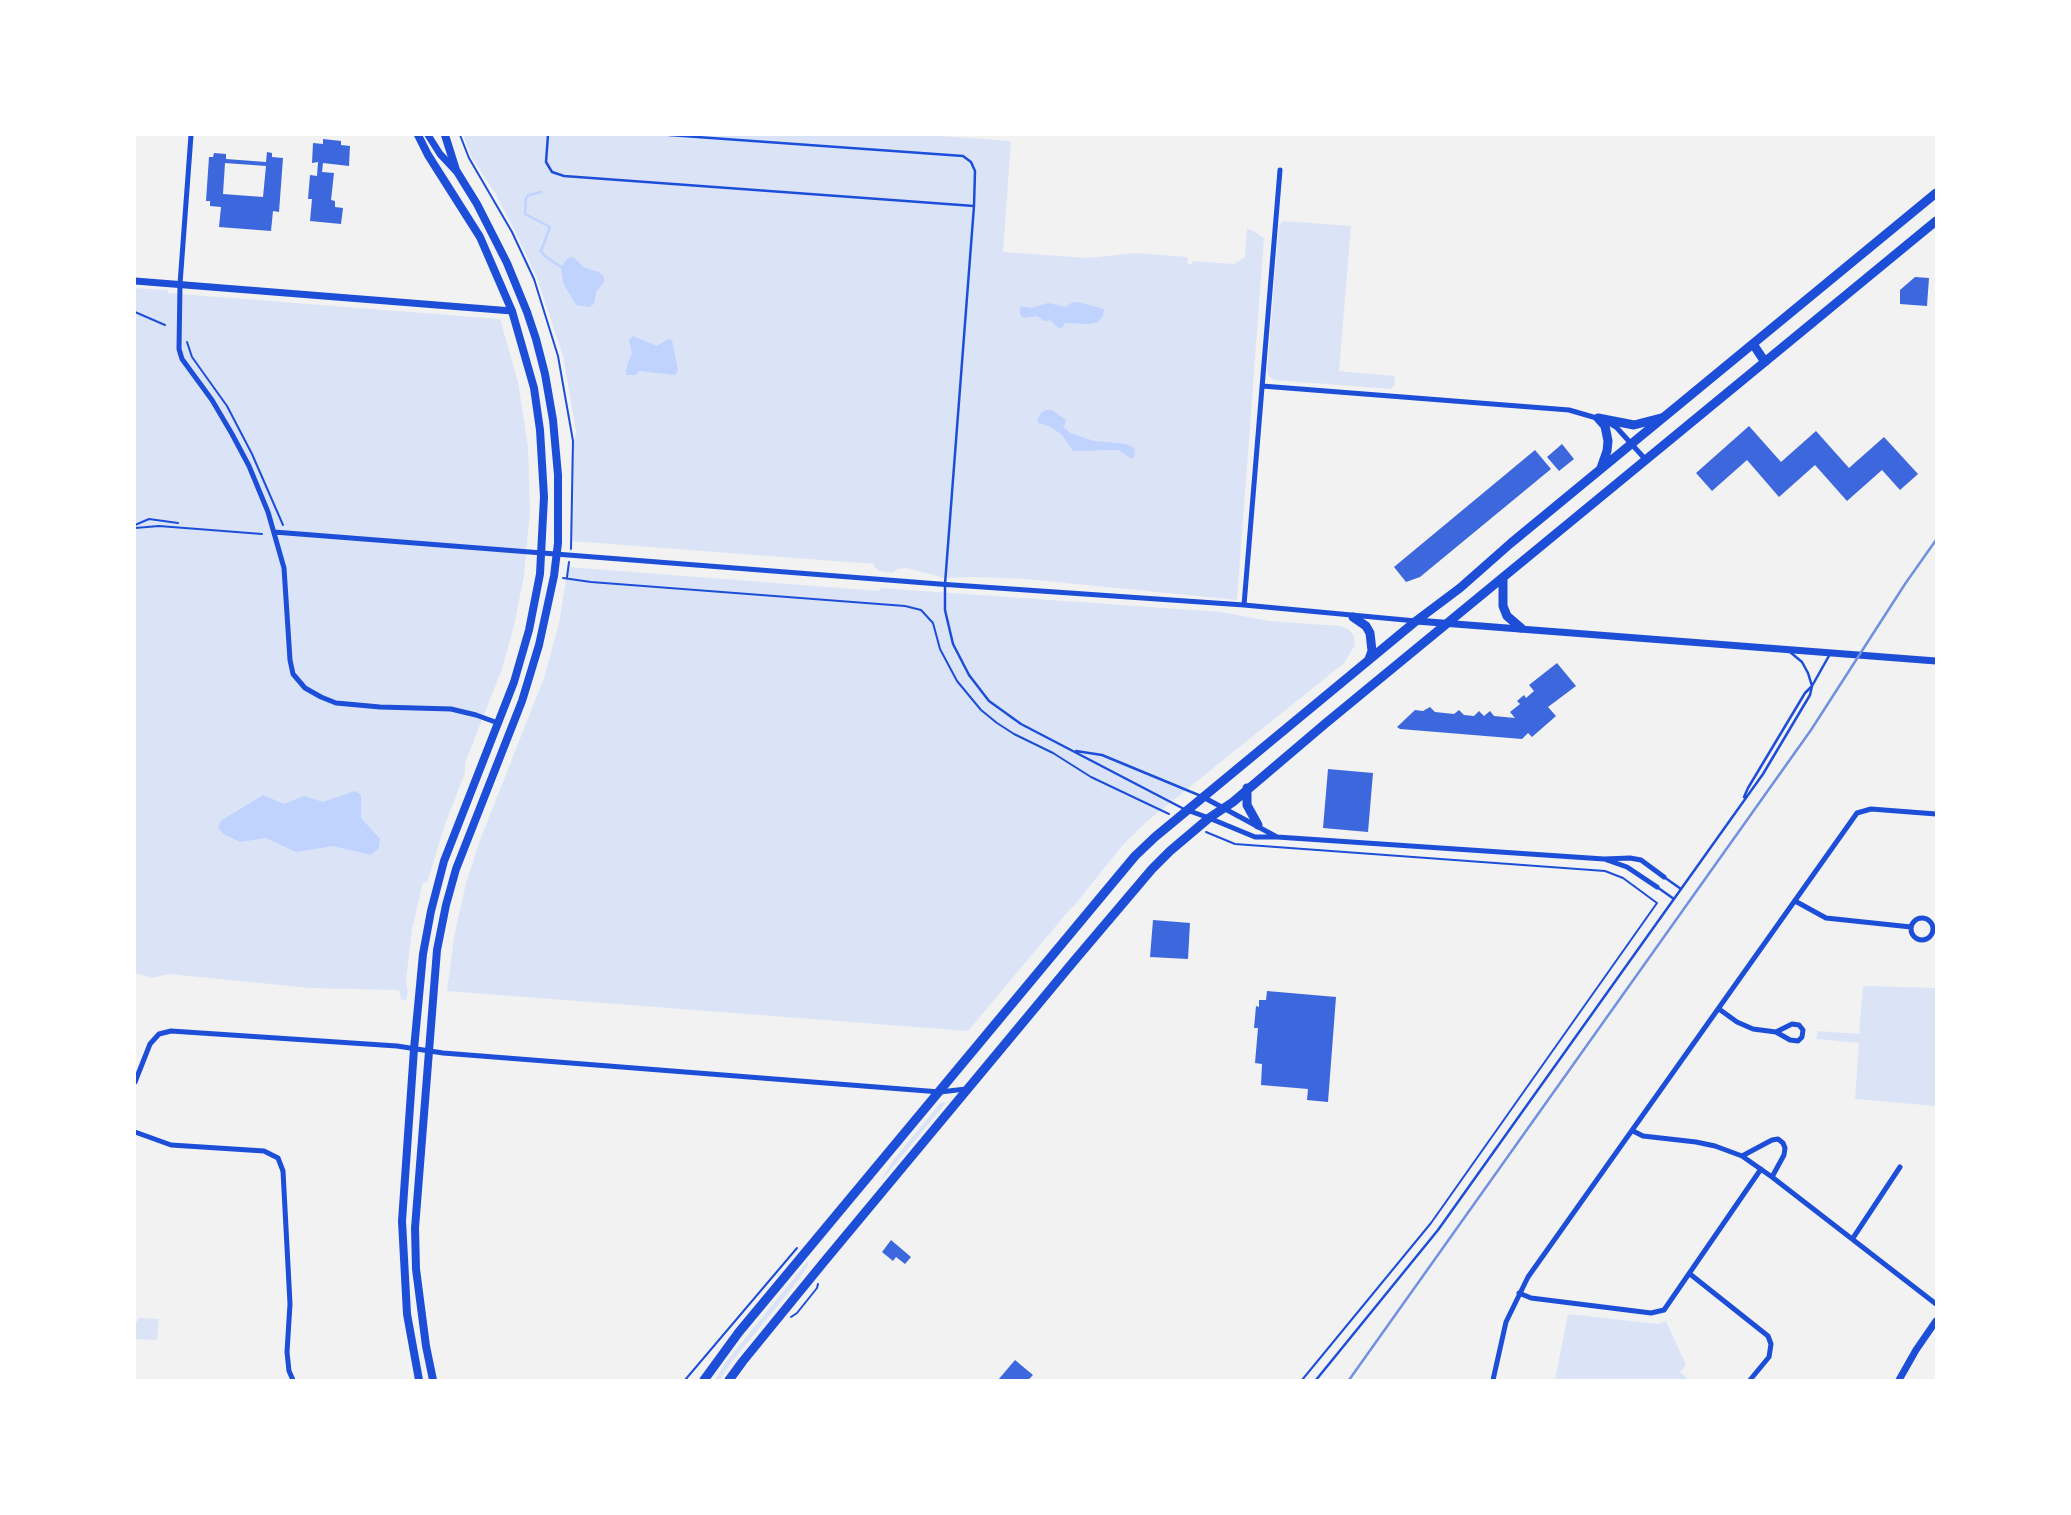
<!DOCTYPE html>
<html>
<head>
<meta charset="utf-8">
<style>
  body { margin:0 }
  #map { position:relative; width:2071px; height:1515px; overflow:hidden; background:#f2f2f2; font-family:"Work Sans",sans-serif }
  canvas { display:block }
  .frame { position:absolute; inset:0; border:136px solid #fff; pointer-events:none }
</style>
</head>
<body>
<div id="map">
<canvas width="2071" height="1515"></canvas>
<div class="frame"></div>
</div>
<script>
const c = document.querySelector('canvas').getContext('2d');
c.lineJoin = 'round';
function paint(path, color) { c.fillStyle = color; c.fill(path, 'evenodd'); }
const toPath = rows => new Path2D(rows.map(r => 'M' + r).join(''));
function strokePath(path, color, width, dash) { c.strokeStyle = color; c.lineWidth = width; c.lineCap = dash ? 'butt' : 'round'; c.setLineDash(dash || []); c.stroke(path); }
const green = toPath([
  [463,135,925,135,1011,141,1003,252,1087,258,1137,253,1187,257,1188,264,1192,264,1192,261,1234,264,1245,257,1247,229,1253,231,1264,238,1237,600,1026,579,976,577,944,578,907,568,897,569,892,573,880,571,874,567,874,564,571,541,572,494,571,458,576,431,563,356,537,278,515,231,495,193,472,158],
  [1283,221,1351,226,1339,371,1394,376,1395,384,1391,389,1274,380,1269,376,1267,371,1279,225],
  [135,288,168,290,168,293,500,319,518,382,528,447,530,511,524,575,515,622,502,669,465,763,465,773,445,824,427,883,423,882,412,929,406,980,408,992,406,1001,401,999,399,990,310,988,169,974,152,978,135,973],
  [568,567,880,591,880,588,1221,612,1269,621,1340,626,1348,629,1354,636,1355,645,1344,663,1145,823,1122,846,1073,907,1072,907,968,1031,447,991,454,937,466,883,480,840,544,678,559,623],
  [1863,986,1936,988,1936,1106,1855,1099,1859,1043,1816,1039,1818,1031,1859,1034],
  [941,1102,946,1103,882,1180,881,1180,894,1159],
  [807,1262,809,1263,798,1281,734,1359,720,1380,715,1380,725,1363],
  [1568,1314,1658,1324,1666,1321,1686,1365,1680,1372,1689,1380,1674,1379,1673,1380,1555,1380],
  [140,1318,159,1319,157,1340,135,1339,135,1323]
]);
const water = toPath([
  [573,257,585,268,599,272,604,277,604,282,596,292,594,304,589,307,576,305,563,283,561,267,568,258],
  [1078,302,1104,309,1103,316,1098,322,1090,324,1065,323,1062,328,1058,328,1050,320,1044,321,1037,316,1024,318,1020,315,1020,306,1031,308,1048,303,1066,307,1071,303],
  [633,336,657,346,668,339,672,340,678,371,675,375,639,371,636,375,626,375,627,365,632,353,629,340],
  [1046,410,1052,410,1066,420,1064,427,1070,433,1094,441,1126,444,1134,448,1135,454,1132,459,1118,450,1073,451,1062,435,1051,427,1039,423,1037,420,1041,413],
  [355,791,361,795,361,818,380,839,379,848,371,855,333,846,296,852,266,838,240,842,223,834,218,827,222,820,263,795,284,804,304,796,323,802]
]);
const stream = toPath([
  [542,192,529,195,526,198,525,214,550,227,541,251,545,256,561,267]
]);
const building = toPath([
  [323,139,341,141,341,145,350,146,349,166,323,163,322,172,334,173,331,200,335,201,335,207,343,208,341,224,310,221,312,199,308,199,310,175,317,176,318,162,312,163,313,143,323,144],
  [267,152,272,153,272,157,283,158,279,212,273,211,271,231,219,227,221,207,210,206,210,201,206,201,209,157,213,157,214,153,226,154,226,159,266,162],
  [225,163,266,166,263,197,223,194],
  [1915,277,1929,278,1927,306,1900,304,1900,290],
  [1749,426,1781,462,1816,431,1849,468,1884,437,1918,474,1900,490,1882,470,1847,501,1815,465,1779,497,1747,460,1712,491,1696,473],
  [1562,444,1574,459,1559,471,1547,457],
  [1535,450,1551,469,1420,577,1406,582,1394,567],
  [1557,663,1576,686,1548,707,1556,716,1532,737,1528,733,1522,739,1400,729,1397,727,1415,710,1423,711,1430,707,1435,712,1454,714,1459,710,1464,715,1474,716,1479,711,1484,716,1490,711,1494,716,1515,718,1510,712,1520,704,1517,701,1524,695,1526,698,1534,691,1529,685],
  [1328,769,1373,773,1368,832,1323,828],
  [1153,920,1190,923,1188,959,1150,957],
  [1267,991,1336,997,1328,1102,1307,1100,1308,1089,1261,1085,1262,1064,1255,1063,1258,1028,1254,1028,1256,1006,1259,1007,1259,1000,1266,1000],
  [891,1240,911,1257,905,1264,896,1257,893,1261,882,1252],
  [1015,1360,1033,1375,1028,1380,998,1380]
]);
const path = toPath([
  [460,135,469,158,512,232,534,279,558,356,573,441,571,549],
  [135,312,165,325],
  [187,342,192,357,227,406,252,454,283,525],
  [135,525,149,519,178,523],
  [135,528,159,526,262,534],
  [567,577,569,562],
  [563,578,591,582,905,606,921,610,933,623,940,649,957,681,981,710,997,723,1014,734,1053,753,1091,777,1169,814],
  [1206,832,1235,844,1605,871,1623,878,1657,903,1431,1223,1302,1380],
  [791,1317,797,1313,817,1288,818,1284],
  [685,1380,797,1248]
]);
const service = toPath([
  [548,135,546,162,552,172,564,176,974,206],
  [669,135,963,156,971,162,975,171,974,206,945,584,945,610,953,644,969,675,989,701,1021,724,1184,809],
  [1076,751,1102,755,1201,796],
  [1744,797,1748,788,1805,693,1812,686,1830,654],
  [1664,877,1681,889],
  [1657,887,1674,899],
  [1316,1380,1438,1230,1763,774,1810,695,1812,686,1808,673,1802,662,1790,652]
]);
const minor = toPath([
  [191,135,180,284,179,349,182,359,212,400,232,434,249,466,268,512,284,568,290,660,293,674,305,688,321,697,336,703,380,707,451,709,476,715,498,723],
  [1262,386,1569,410,1600,419],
  [1609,423,1617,428,1646,460],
  [274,532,939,584,1244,605,1416,621],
  [1244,605,1280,170],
  [1203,797,1277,837],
  [1187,810,1209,818,1255,837,1277,837,1604,859,1630,858,1641,860,1664,877],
  [1607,860,1627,867,1657,887],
  [1795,901,1826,918,1911,927],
  '1911 929a11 11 0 1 1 22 0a11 11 0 1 1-22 0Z',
  [1719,1009,1737,1022,1753,1029,1776,1032],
  [1792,1024,1799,1025,1803,1030,1802,1037,1798,1041,1790,1040,1776,1032,1792,1024],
  [135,1082,150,1044,159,1034,171,1031,397,1046,443,1053,940,1092,966,1089],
  [1633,1131,1643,1136,1696,1142,1715,1146,1742,1156,1772,1177,1936,1304],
  [135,1132,171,1145,264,1151,278,1158,283,1171,290,1304,287,1352,289,1371,293,1380],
  [1742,1156,1772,1140,1778,1139,1783,1143,1785,1148,1784,1155,1772,1177],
  [1853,1238,1900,1167],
  [1690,1274,1768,1336,1771,1344,1769,1357,1750,1380],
  [1519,1293,1531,1298,1651,1313,1664,1310,1761,1169],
  [1493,1380,1506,1322,1528,1277,1857,813,1871,809,1936,814]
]);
const tertiary = toPath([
  [428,135,440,154,455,170],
  [135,281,512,311],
  [1416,621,1936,661],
  [1899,1380,1916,1350,1936,1321]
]);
const secondary = toPath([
  [418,135,428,155,480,237,512,311,534,388,540,430,544,497,540,574,529,630,514,682,444,861,431,911,423,954,414,1049,402,1221,407,1314,419,1380],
  [433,1380,426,1346,416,1269,415,1228,437,950,446,905,456,869,522,701,539,645,554,576,558,543,558,475,553,420,545,374,536,339,527,312,507,263,477,204,456,170,445,135]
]);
const primary = toPath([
  [1753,344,1765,362],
  [1598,418,1634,425,1661,418],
  [1598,418,1605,426,1608,441,1607,451,1601,468],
  [1503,578,1503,606,1507,616,1521,628],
  [1353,617,1366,626,1370,633,1372,651,1369,659],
  [1247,788,1247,805,1258,825],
  [704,1380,739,1332,1100,898,1135,856,1155,837,1416,621,1460,588,1511,543,1936,193],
  [729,1380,743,1361,823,1263,1074,961,1152,869,1170,851,1209,818,1233,802,1326,723,1936,221]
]);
const rail = toPath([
  [1349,1380,1811,730,1905,584,1936,540]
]);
paint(green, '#dbe4f7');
paint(water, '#bfd3fe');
strokePath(stream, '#bfd3fe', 2.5);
paint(building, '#3d67dc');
strokePath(path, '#1d4ed8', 2);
strokePath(service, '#1d4ed8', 2.5);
strokePath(minor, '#1d4ed8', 5);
strokePath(tertiary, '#1d4ed8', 7);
strokePath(secondary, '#1d4ed8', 8);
strokePath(primary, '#1d4ed8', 9);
strokePath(rail, '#7290e2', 2.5);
</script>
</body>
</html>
